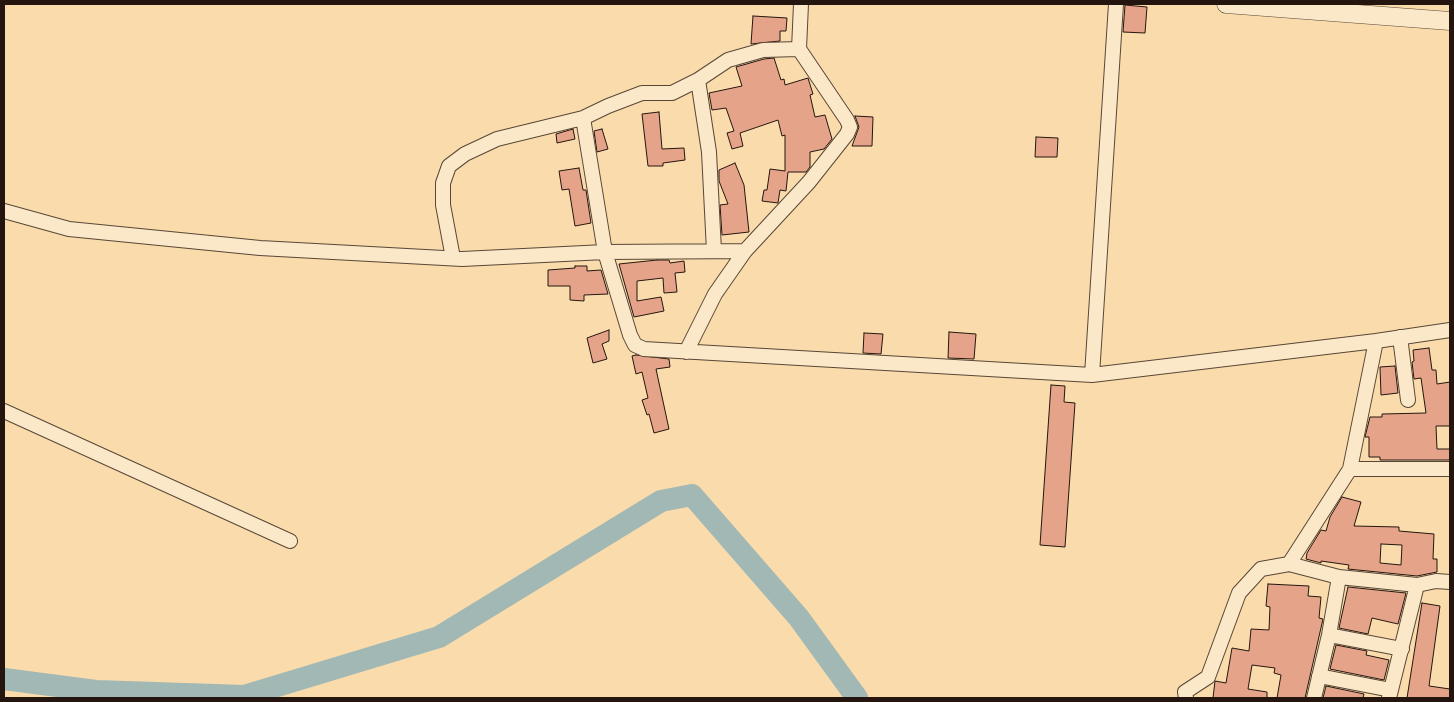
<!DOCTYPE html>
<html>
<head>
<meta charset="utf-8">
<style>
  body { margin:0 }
  #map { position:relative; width:1454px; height:702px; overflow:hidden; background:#f9dbac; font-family:Alegreya,serif }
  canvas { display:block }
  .frame { position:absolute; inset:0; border:5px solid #24160f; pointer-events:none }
</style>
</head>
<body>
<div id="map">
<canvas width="1454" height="702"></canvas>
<div class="frame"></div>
</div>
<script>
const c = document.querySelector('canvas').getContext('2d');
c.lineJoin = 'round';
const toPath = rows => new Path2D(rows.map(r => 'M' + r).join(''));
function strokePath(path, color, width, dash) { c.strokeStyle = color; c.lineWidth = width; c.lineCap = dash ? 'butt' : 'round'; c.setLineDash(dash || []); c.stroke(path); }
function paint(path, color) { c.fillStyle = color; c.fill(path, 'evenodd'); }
const river = toPath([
  [4,679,96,691,244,696,439,637,661,501,692,495,799,618,857,698]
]);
const building = toPath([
  [1125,5,1147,7,1145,33,1123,32,1125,5],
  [753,16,787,18,786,31,780,31,780,41,751,44,753,16],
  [774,58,781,80,784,79,785,85,808,78,813,94,810,95,815,117,825,115,832,139,824,149,810,152,810,167,806,172,788,172,786,191,780,190,778,203,762,201,764,190,767,190,770,169,785,171,785,135,782,136,778,120,740,133,743,146,732,149,727,133,734,131,726,108,712,110,709,93,742,86,736,67,764,59,774,58],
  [659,112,662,149,684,148,685,160,663,163,663,166,648,166,642,114,659,112],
  [855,116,873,117,872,146,852,146,859,127,855,116],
  [573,129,575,139,557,143,556,134,573,129],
  [602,129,608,149,597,152,594,131,602,129],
  [1036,137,1058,138,1057,157,1035,157,1036,137],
  [735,163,744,185,749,232,722,235,720,205,728,204,719,181,719,170,735,163],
  [579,168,583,190,586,190,591,223,575,226,569,189,562,190,559,171,579,168],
  [657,260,669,260,670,263,684,261,685,272,675,273,677,292,664,293,663,278,637,281,637,301,661,297,664,311,634,317,619,264,657,260],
  [575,266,587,266,587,271,601,270,608,294,584,295,584,301,570,300,570,286,548,286,548,270,575,268,575,266],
  [609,330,609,341,602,344,607,359,593,363,587,338,609,330],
  [949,332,976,334,974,359,948,358,949,332],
  [864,333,883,334,881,354,863,353,864,333],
  [1429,348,1432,370,1436,370,1437,384,1450,382,1450,426,1436,426,1437,449,1450,449,1450,460,1380,460,1380,457,1369,457,1369,437,1365,437,1370,417,1382,417,1382,414,1426,413,1421,378,1414,379,1412,362,1414,361,1413,350,1429,348],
  [636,355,669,359,670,367,656,369,669,429,654,433,649,414,647,415,642,400,648,398,642,372,636,374,632,356,636,355],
  [1395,366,1398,393,1381,395,1380,367,1395,366],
  [1051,385,1065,386,1064,402,1075,403,1065,547,1040,545,1051,385],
  [1342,497,1361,502,1354,526,1399,527,1399,531,1434,534,1433,559,1437,559,1437,572,1417,576,1348,569,1349,565,1321,561,1321,563,1306,559,1307,553,1321,530,1326,531,1330,517,1342,497],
  [1381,544,1402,545,1401,565,1380,563,1381,544],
  [1268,584,1309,586,1308,596,1321,597,1319,618,1323,619,1305,698,1277,698,1281,675,1274,673,1275,668,1252,665,1248,689,1267,692,1267,698,1213,698,1215,681,1226,683,1232,648,1249,651,1251,629,1269,630,1270,607,1266,606,1268,584],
  [1348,587,1406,593,1398,624,1372,618,1368,634,1339,628,1348,587],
  [1422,603,1440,606,1429,686,1450,689,1450,698,1407,698,1422,603],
  [1336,645,1367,651,1366,655,1389,660,1384,680,1330,669,1336,645],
  [1326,686,1364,694,1363,698,1323,698,1326,686]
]);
const minor = toPath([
  [698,80,709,152,714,251],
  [583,118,605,252,630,335,635,345,644,349,1092,375,1376,341,1450,330],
  [4,211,69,229,260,248,462,259,605,252,745,251],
  [453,258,443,205,443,183,449,166,465,154,497,139,583,118,608,106,642,93,672,93,698,80,728,60,763,50,799,49],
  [1400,337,1408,400],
  [686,352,715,294,745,251,809,182,847,134,850,127,847,120,799,49,801,4],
  [1092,375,1116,4],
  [4,411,290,541],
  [1350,469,1450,469],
  [1289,564,1350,469,1376,341],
  [1329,635,1402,649],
  [1319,676,1391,690],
  [1186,698,1185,692,1208,677,1239,593,1261,569,1289,564,1339,577,1417,585,1436,581,1450,582],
  [1314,698,1329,635,1339,577],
  [1389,698,1417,585]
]);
const tertiary = toPath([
  [1226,4,1450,21]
]);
strokePath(river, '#a2b8b4', 22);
paint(building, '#e5a489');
strokePath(building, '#24160f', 1);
strokePath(minor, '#594736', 16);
strokePath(tertiary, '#594736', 19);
strokePath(minor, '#fbe8c9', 14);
strokePath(tertiary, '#fbe8c9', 18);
</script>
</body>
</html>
